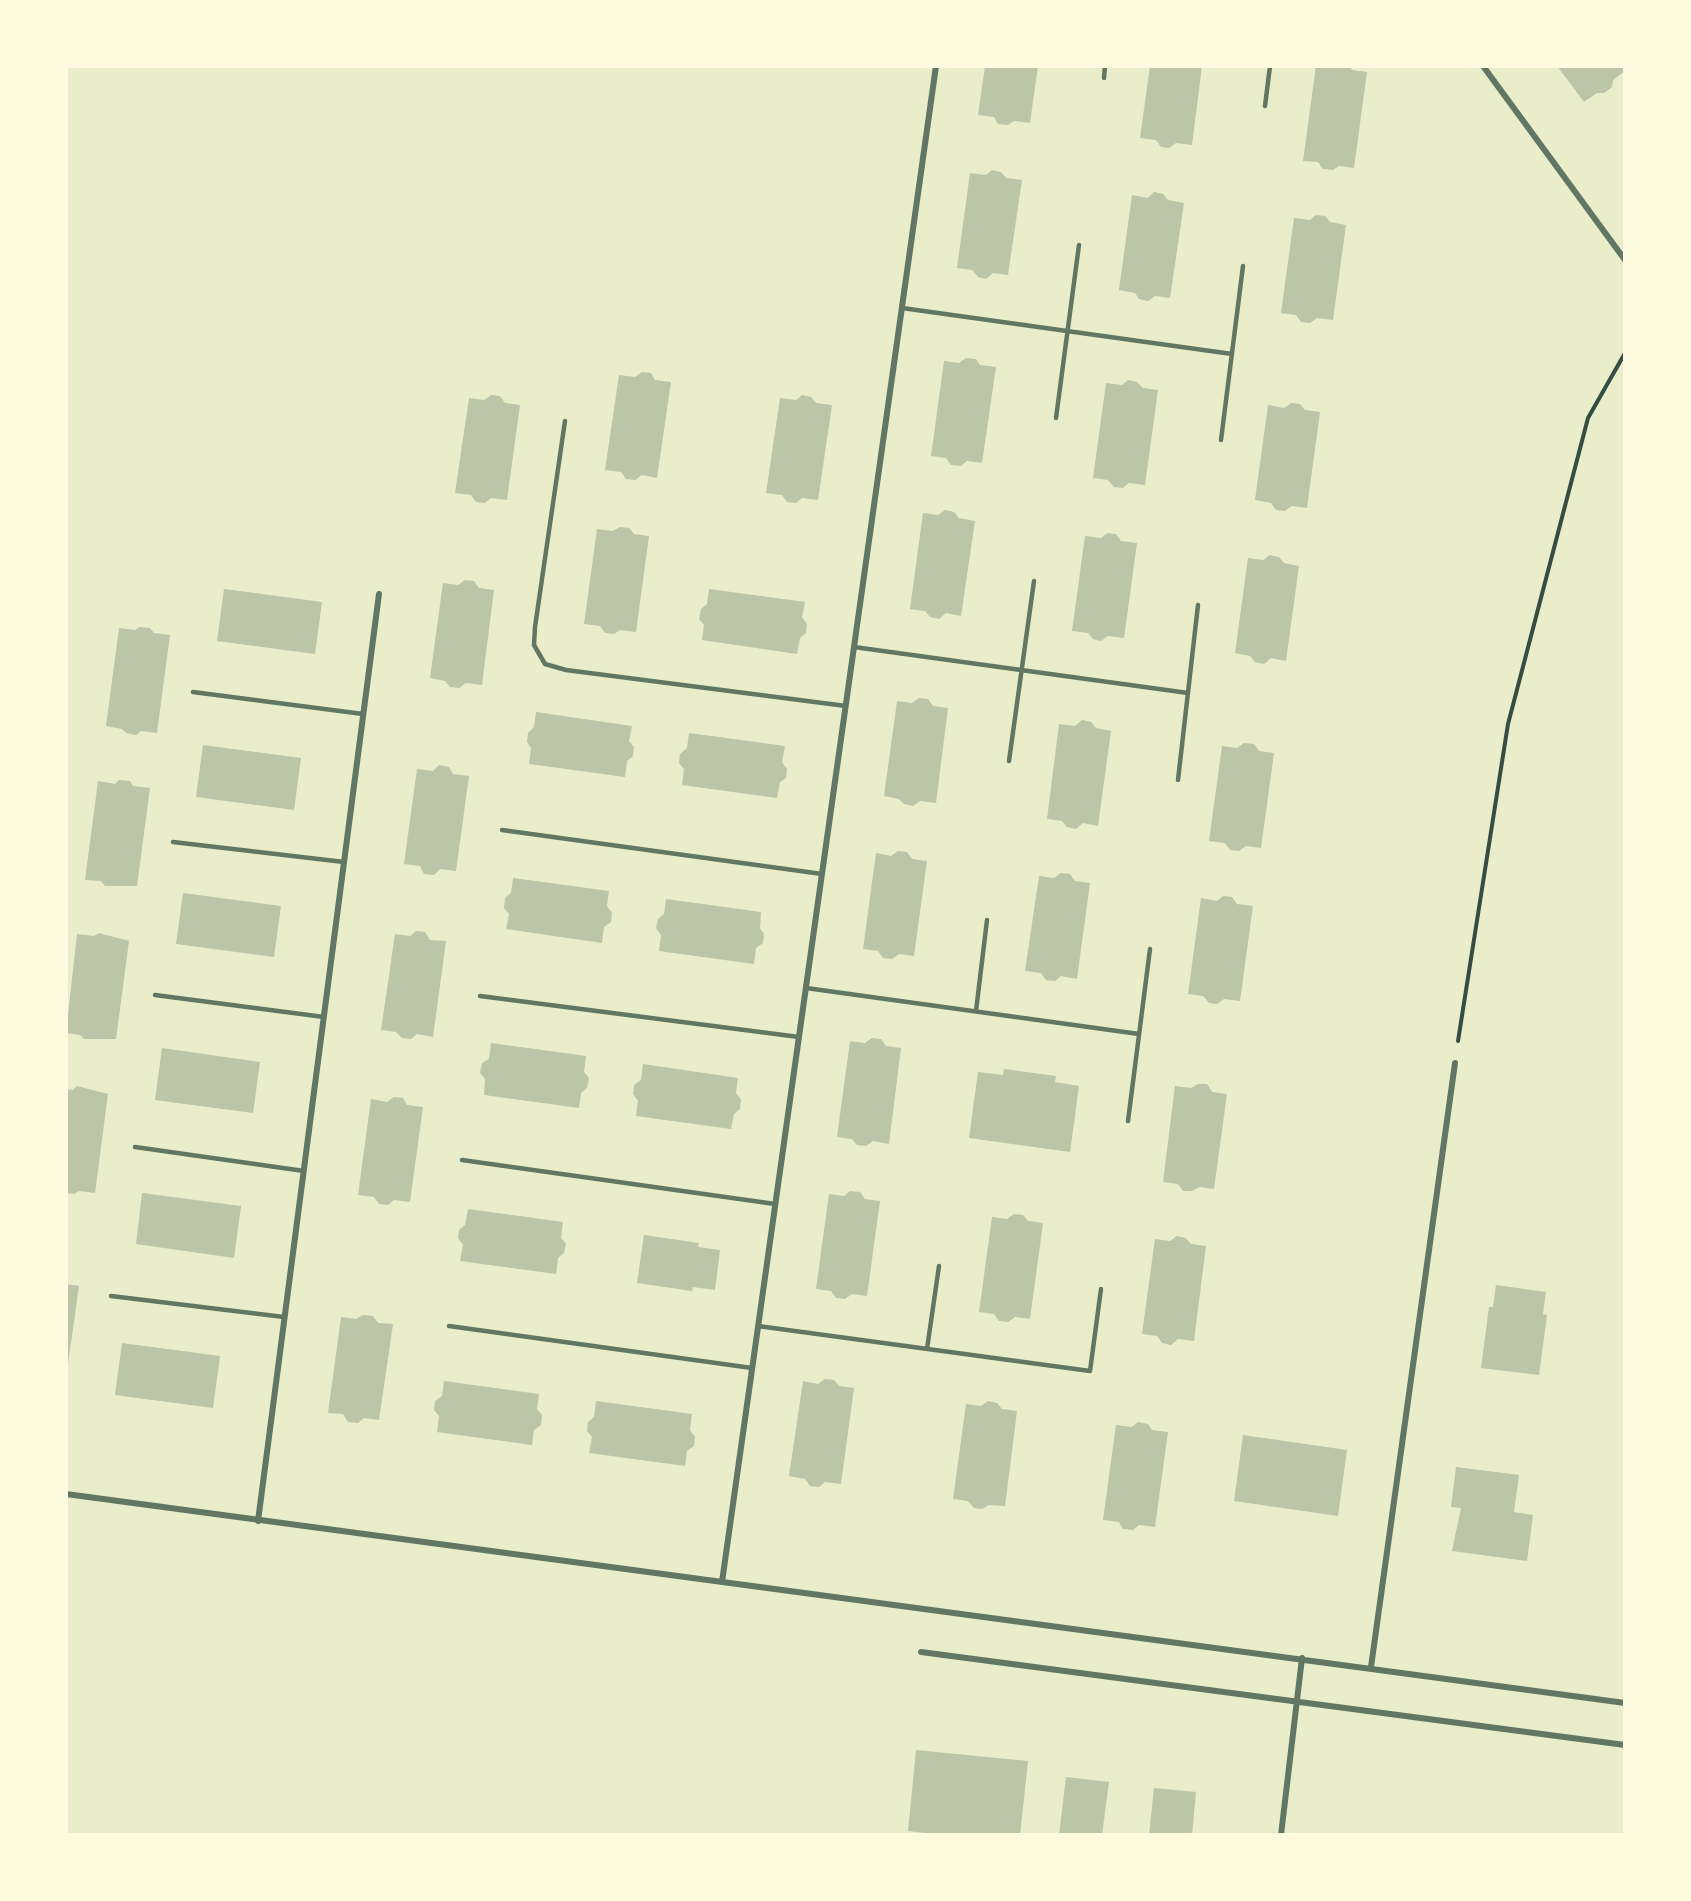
<!DOCTYPE html>
<html>
<head>
<meta charset="utf-8">
<style>
  body { margin:0 }
  #map { position:relative; width:1691px; height:1901px; overflow:hidden; background:#e9edc9; font-family:Literata,serif }
  canvas { display:block }
  .frame { position:absolute; inset:0; border:68px solid #fefae0; pointer-events:none }
</style>
</head>
<body>
<div id="map">
<canvas width="1691" height="1901"></canvas>
<div class="frame"></div>
</div>
<script>
const c = document.querySelector('canvas').getContext('2d');
c.lineJoin = 'round';
function paint(path, color) { c.fillStyle = color; c.fill(path, 'evenodd'); }
const toPath = rows => new Path2D(rows.map(r => 'M' + r).join(''));
function strokePath(path, color, width, dash) { c.strokeStyle = color; c.lineWidth = width; c.lineCap = dash ? 'butt' : 'round'; c.setLineDash(dash || []); c.stroke(path); }
const building = toPath([
  [985,66,1038,66,1030,123,1014,121,1008,125,998,124,994,117,978,115],
  [1150,66,1202,66,1192,145,1176,143,1169,148,1161,147,1156,140,1140,138],
  [1316,66,1349,66,1352,70,1367,72,1354,168,1339,166,1333,170,1323,169,1318,162,1303,161],
  [1557,66,1622,66,1625,71,1613,80,1612,87,1604,93,1597,93,1584,102],
  [992,170,1001,172,1006,178,1022,180,1008,275,993,273,986,279,978,277,972,270,957,268,970,173,986,175],
  [1154,192,1163,194,1168,200,1184,203,1170,298,1155,296,1148,301,1139,299,1135,293,1119,290,1132,195,1148,198],
  [1316,215,1325,216,1330,222,1346,225,1333,320,1317,318,1310,323,1301,322,1296,315,1281,313,1294,218,1310,220],
  [966,358,976,359,980,365,996,367,982,463,967,461,961,466,951,465,946,458,931,456,944,361,959,363],
  [642,372,651,373,655,380,671,382,657,478,642,475,635,480,626,479,621,472,605,470,619,375,635,377],
  [1128,380,1137,382,1143,388,1158,390,1145,485,1129,483,1123,488,1114,487,1108,480,1093,478,1106,383,1122,385],
  [491,395,500,396,505,403,520,405,507,500,491,498,485,503,476,502,471,495,455,493,469,398,484,400],
  [802,395,811,397,816,403,832,405,818,500,802,498,796,503,787,502,782,495,766,493,780,398,796,400],
  [1291,403,1300,404,1305,410,1320,412,1307,508,1292,506,1285,511,1276,510,1271,503,1255,500,1268,405,1284,408],
  [945,510,954,512,959,518,975,521,961,616,946,613,939,619,930,617,925,611,910,609,923,513,938,515],
  [620,527,629,528,634,534,649,536,636,632,620,630,614,634,605,633,600,626,584,624,597,529,613,531],
  [1108,533,1116,534,1121,541,1137,543,1124,638,1108,636,1101,641,1093,639,1088,633,1072,631,1085,536,1101,538],
  [1270,555,1279,557,1284,563,1299,566,1286,661,1271,658,1264,664,1255,662,1250,656,1235,653,1248,558,1263,560],
  [465,580,474,581,479,588,494,590,482,685,466,683,459,688,450,687,445,681,430,678,443,583,458,585],
  [224,589,322,602,315,654,217,641],
  [709,589,805,602,802,617,807,624,806,633,800,638,797,654,702,640,704,625,699,619,701,609,707,604],
  [140,627,150,628,154,633,170,635,157,733,141,731,136,735,126,733,122,729,106,726,119,628,135,630],
  [919,698,928,699,933,706,948,708,936,803,920,801,913,806,904,804,899,799,884,796,897,701,912,703],
  [536,712,632,726,629,741,634,747,633,756,627,761,625,777,529,764,531,748,527,742,528,733,534,727],
  [1082,720,1091,722,1096,728,1111,731,1098,826,1083,823,1076,829,1067,827,1062,821,1047,819,1059,724,1075,726],
  [689,733,785,746,782,762,787,769,786,778,780,782,777,798,682,785,684,769,679,763,680,754,687,748],
  [1244,743,1254,744,1259,751,1274,753,1261,848,1246,846,1239,851,1230,850,1225,843,1209,841,1222,746,1237,748],
  [203,745,301,758,294,810,196,797],
  [439,765,449,767,453,774,469,776,456,871,440,869,434,875,424,874,420,866,404,864,417,769,433,771],
  [119,780,130,781,133,786,150,788,137,886,105,886,101,881,85,880,98,781,115,784],
  [898,851,907,852,912,859,927,861,914,956,899,954,892,959,883,958,878,951,863,949,876,853,891,856],
  [1061,873,1070,874,1075,881,1090,883,1077,979,1061,976,1055,981,1046,980,1041,973,1025,971,1039,876,1054,878],
  [513,878,609,891,607,906,612,913,611,922,604,927,602,943,506,929,509,914,504,908,505,898,511,893],
  [183,893,281,906,274,957,176,944],
  [1223,896,1232,897,1237,904,1253,906,1240,1001,1224,999,1217,1004,1209,1003,1203,996,1188,994,1201,898,1217,901],
  [666,899,761,912,760,928,764,934,763,943,756,948,754,964,659,951,661,935,656,928,658,919,664,914],
  [416,931,425,932,430,940,446,941,433,1037,417,1034,411,1039,402,1038,396,1032,381,1030,395,934,410,936],
  [99,933,129,941,116,1039,84,1039,80,1035,66,1033,77,934,94,936],
  [872,1038,881,1039,886,1046,901,1048,889,1144,873,1141,866,1146,857,1145,852,1139,837,1137,850,1041,865,1043],
  [491,1043,586,1056,584,1072,589,1078,587,1088,581,1093,579,1108,484,1095,485,1079,480,1073,482,1063,489,1059],
  [162,1048,260,1062,253,1113,155,1100],
  [643,1064,738,1078,736,1093,741,1100,740,1109,734,1114,731,1129,636,1116,638,1101,633,1094,634,1085,641,1080],
  [1004,1069,1056,1076,1055,1082,1079,1086,1070,1152,969,1138,978,1072,1003,1075],
  [1198,1084,1207,1084,1212,1092,1227,1094,1214,1189,1199,1187,1192,1191,1183,1191,1178,1184,1163,1182,1175,1086,1191,1088],
  [77,1086,108,1094,95,1193,79,1191,74,1194,66,1193,66,1089,73,1090],
  [394,1097,403,1098,407,1105,423,1107,410,1202,394,1200,388,1205,379,1204,374,1197,358,1195,371,1099,387,1102],
  [850,1191,860,1192,865,1199,880,1201,867,1296,852,1294,845,1299,836,1298,831,1291,816,1289,829,1194,844,1196],
  [142,1193,241,1206,234,1258,136,1244],
  [468,1209,563,1222,561,1238,566,1244,564,1253,558,1258,556,1274,460,1261,463,1245,458,1238,459,1230,465,1225],
  [1014,1214,1023,1215,1028,1221,1043,1223,1030,1319,1015,1317,1008,1322,999,1321,994,1314,979,1312,992,1217,1007,1219],
  [644,1235,699,1243,698,1247,720,1250,715,1290,693,1287,692,1291,637,1283],
  [1177,1236,1186,1238,1191,1244,1206,1246,1194,1341,1178,1339,1171,1345,1162,1343,1157,1336,1142,1334,1155,1239,1170,1241],
  [66,1284,79,1286,67,1371,66,1371],
  [1496,1285,1546,1292,1543,1314,1547,1315,1539,1375,1481,1368,1489,1307,1493,1307],
  [363,1315,373,1316,378,1323,393,1324,379,1420,364,1418,358,1423,348,1422,343,1414,328,1413,341,1317,356,1319],
  [122,1343,220,1356,213,1408,115,1395],
  [825,1379,834,1380,839,1386,854,1388,841,1484,825,1482,819,1487,810,1486,805,1479,789,1476,803,1381,818,1384],
  [444,1381,539,1394,537,1409,542,1415,541,1425,534,1430,532,1445,437,1432,439,1416,434,1410,435,1401,442,1396],
  [596,1401,692,1414,690,1430,695,1437,694,1446,687,1451,685,1466,589,1453,592,1437,587,1431,588,1422,594,1417],
  [988,1401,997,1403,1002,1409,1017,1411,1005,1506,989,1505,982,1509,974,1508,968,1501,953,1499,966,1404,981,1406],
  [1138,1422,1148,1424,1152,1430,1168,1432,1155,1527,1139,1525,1133,1530,1123,1529,1119,1522,1103,1520,1116,1425,1132,1427],
  [1243,1435,1347,1450,1338,1516,1234,1501],
  [1456,1467,1519,1475,1514,1512,1533,1515,1527,1561,1452,1551,1461,1508,1451,1507],
  [916,1750,1028,1761,1020,1835,942,1835,908,1831],
  [1066,1777,1109,1782,1102,1835,1059,1835],
  [1154,1788,1196,1792,1192,1835,1149,1835]
]);
const path = toPath([
  [1458,1041,1508,724,1588,418,1625,353]
]);
const service = toPath([
  [1104,78,1105,66],
  [1265,106,1270,66],
  [902,308,1232,354],
  [1056,418,1079,245],
  [565,421,535,627,534,645,545,664,566,670,846,706],
  [1221,440,1243,266],
  [854,647,1188,693],
  [193,692,363,714],
  [1009,761,1034,581],
  [1178,780,1198,605],
  [502,830,822,874],
  [173,842,344,862],
  [806,988,1139,1034],
  [155,995,324,1017],
  [480,996,799,1037],
  [976,1011,987,920],
  [1128,1121,1150,949],
  [135,1147,304,1171],
  [462,1160,775,1204],
  [111,1296,284,1317],
  [449,1326,752,1368],
  [758,1326,1090,1371,1101,1289],
  [927,1349,939,1266]
]);
const minor = toPath([
  [1483,66,1625,260],
  [66,1494,1625,1703],
  [258,1521,379,594],
  [722,1582,936,66],
  [921,1652,1625,1745],
  [1371,1667,1455,1063],
  [1281,1835,1302,1658]
]);
paint(building, '#bcc5a7');
strokePath(path, '#344e41', 4);
strokePath(service, '#617663', 4.5);
strokePath(minor, '#617663', 6);
</script>
</body>
</html>
